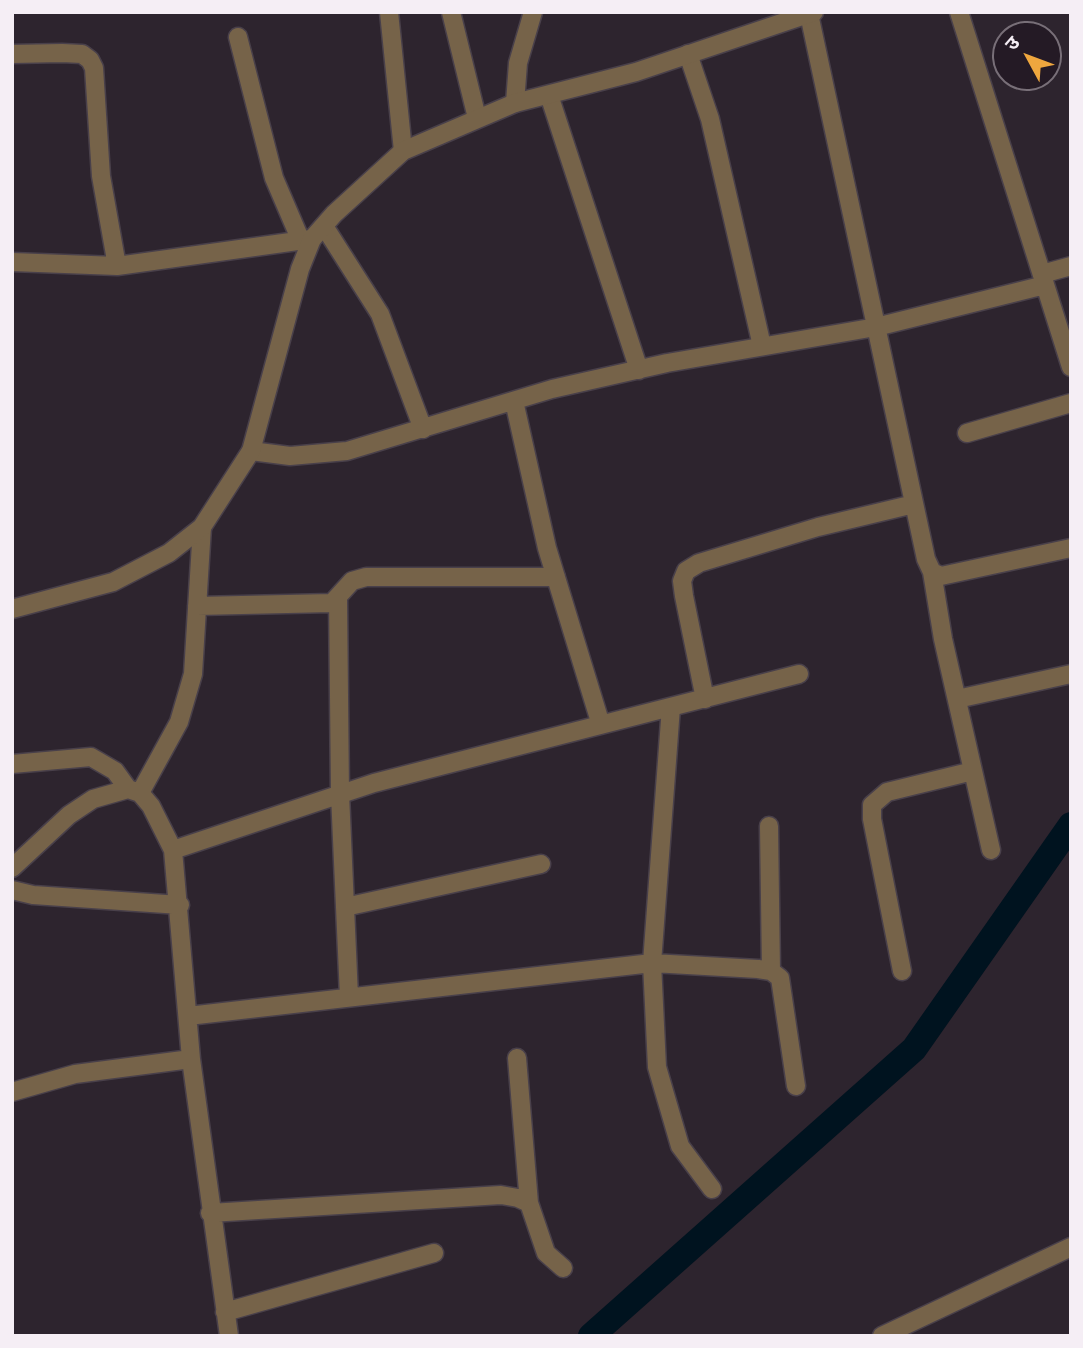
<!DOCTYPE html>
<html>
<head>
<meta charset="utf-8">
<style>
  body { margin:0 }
  #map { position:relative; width:1083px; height:1348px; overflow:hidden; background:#2d242e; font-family:Inter,"Noto Sans Devanagari",sans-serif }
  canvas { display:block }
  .frame { position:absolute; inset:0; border:14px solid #f5eef5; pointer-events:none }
  .north { position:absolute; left:992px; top:21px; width:70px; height:70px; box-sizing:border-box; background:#241a25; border:2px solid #786f78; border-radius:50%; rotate:311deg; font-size:19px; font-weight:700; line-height:28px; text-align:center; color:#f5eef5 }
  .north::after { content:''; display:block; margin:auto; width:24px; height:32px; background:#efa73e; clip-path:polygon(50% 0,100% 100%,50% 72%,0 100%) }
</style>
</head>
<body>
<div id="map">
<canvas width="1083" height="1348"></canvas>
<div class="frame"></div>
<div class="north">उ</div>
</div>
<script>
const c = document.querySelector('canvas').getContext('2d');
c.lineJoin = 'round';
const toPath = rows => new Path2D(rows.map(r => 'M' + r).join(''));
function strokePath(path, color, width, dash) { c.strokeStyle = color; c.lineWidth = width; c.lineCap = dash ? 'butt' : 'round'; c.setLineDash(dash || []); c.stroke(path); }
const canal = toPath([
  [591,1336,914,1049,1071,825]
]);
const minor = toPath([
  [389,12,403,151],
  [451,12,477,118],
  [959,12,1071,367],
  [809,14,926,559,932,572,941,576,1071,548],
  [238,37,274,178,301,241],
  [12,54,62,53,82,54,90,60,94,68,101,176,117,266],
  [688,54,710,119,762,346],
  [549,95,639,370],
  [515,103,518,63,533,12],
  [324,226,380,314,423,429],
  [12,262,117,266,312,239],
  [1042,274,1071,266],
  [514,401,547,548,601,725],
  [967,433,1071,403],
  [251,451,290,456,347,451,552,389,667,363,876,327,1045,285],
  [932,572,943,639,991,850],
  [338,597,340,794,349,997],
  [197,606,332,603,352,581,366,577,556,577],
  [705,699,684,596,682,581,686,571,699,563,818,527,914,504],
  [957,699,1071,674],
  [671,707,652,963,657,1067,680,1146,712,1189],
  [12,764,91,757,115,771,128,789],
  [140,793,179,722,193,674,202,527],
  [769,826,771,971],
  [173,850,374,783,799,674],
  [12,868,69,815,93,799,128,789,140,793,151,806,173,850,191,1059,229,1336],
  [12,890,33,895,180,905],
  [345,907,541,864],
  [902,971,872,819,872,805,887,792,973,771],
  [188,1016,652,963,758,969,771,971,780,978,796,1086],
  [517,1058,529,1203],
  [12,1092,75,1074,191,1059],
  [210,1213,501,1195,518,1198,529,1203,546,1253,563,1268],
  [225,1312,434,1253],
  [882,1336,1071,1247]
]);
const tertiary = toPath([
  [12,609,113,582,169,553,202,527,251,451,300,269,312,239,334,214,403,151,515,103,636,72,814,12]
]);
strokePath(canal, '#00131f', 26);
strokePath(minor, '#49404a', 21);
strokePath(tertiary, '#49404a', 21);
strokePath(minor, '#766349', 18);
strokePath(tertiary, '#766349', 18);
</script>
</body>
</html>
